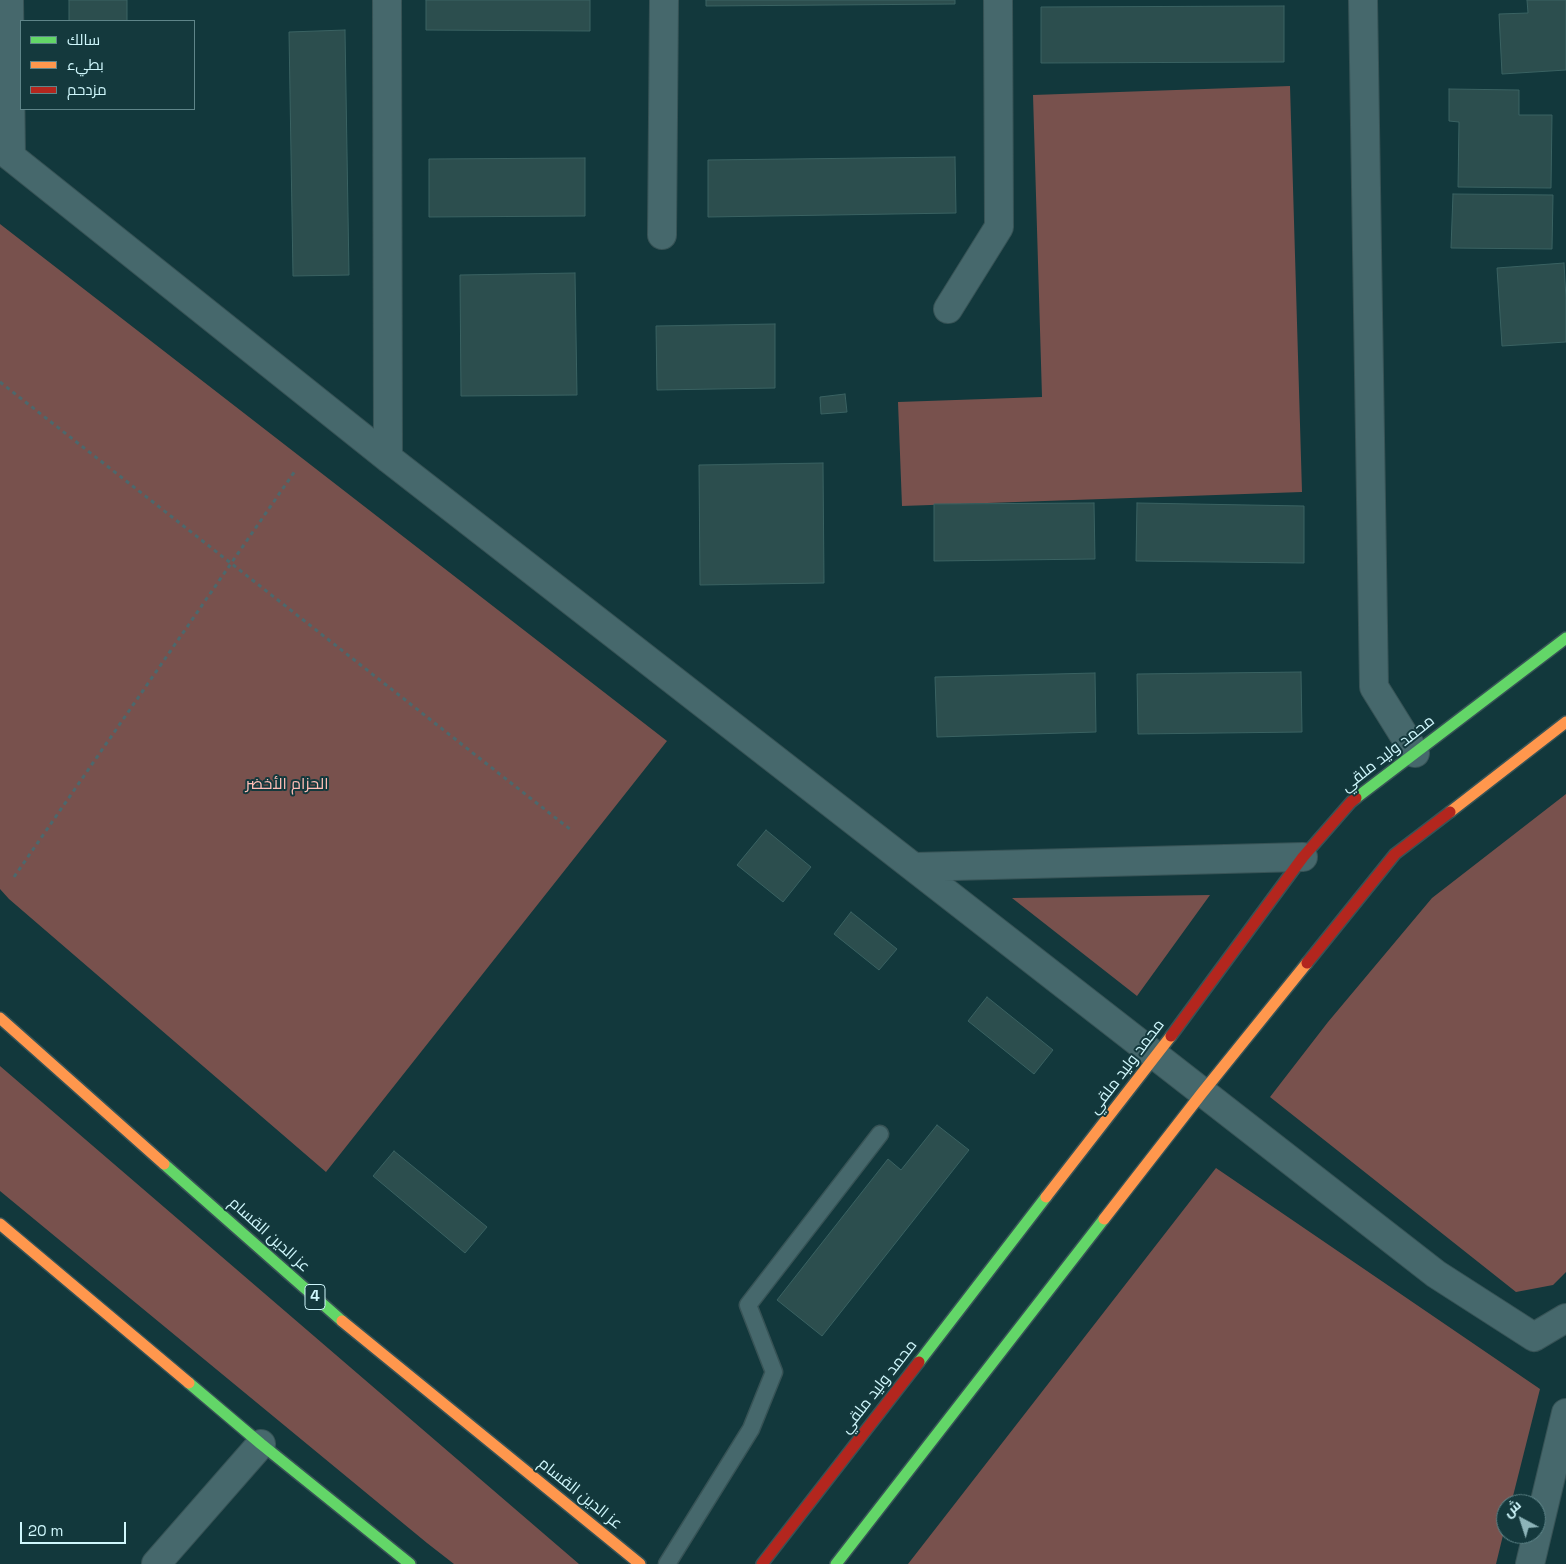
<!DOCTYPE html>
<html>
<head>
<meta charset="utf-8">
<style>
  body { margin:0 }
  #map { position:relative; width:1566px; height:1564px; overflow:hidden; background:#12383c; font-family:"Space Grotesk",Cairo,sans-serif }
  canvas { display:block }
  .legend { position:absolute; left:20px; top:20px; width:175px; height:90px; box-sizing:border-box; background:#14393d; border:1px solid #5f8589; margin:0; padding:6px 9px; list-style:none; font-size:15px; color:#cff7fc }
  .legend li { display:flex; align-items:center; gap:10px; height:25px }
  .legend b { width:25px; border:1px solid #5f8589 }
  .north { position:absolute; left:1496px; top:1494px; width:50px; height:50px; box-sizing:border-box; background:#14393d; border:1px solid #5f8589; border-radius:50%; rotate:320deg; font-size:14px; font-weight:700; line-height:20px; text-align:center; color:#cff7fc }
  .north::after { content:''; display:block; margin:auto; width:18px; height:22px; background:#8db4b9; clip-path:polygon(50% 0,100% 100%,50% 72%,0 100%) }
  .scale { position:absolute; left:20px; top:1522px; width:106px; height:22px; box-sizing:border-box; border:2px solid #cff7fc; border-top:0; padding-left:6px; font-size:15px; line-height:18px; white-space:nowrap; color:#cff7fc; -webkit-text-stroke:4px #14393d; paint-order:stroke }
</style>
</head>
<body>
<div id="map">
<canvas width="1566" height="1564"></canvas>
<ul class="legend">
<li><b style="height:6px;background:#63d668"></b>سالك</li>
<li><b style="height:6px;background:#ff974d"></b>بطيء</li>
<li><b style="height:6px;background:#b3261e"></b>مزدحم</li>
</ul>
<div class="north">ش</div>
<div class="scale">20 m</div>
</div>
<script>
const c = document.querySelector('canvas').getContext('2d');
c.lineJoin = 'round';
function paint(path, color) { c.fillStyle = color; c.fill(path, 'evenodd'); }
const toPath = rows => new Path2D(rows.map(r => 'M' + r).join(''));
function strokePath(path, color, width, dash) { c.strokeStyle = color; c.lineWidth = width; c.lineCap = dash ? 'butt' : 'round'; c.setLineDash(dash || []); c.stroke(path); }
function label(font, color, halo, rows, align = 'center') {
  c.font = font + ' "Space Grotesk",Cairo,sans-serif'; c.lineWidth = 4; c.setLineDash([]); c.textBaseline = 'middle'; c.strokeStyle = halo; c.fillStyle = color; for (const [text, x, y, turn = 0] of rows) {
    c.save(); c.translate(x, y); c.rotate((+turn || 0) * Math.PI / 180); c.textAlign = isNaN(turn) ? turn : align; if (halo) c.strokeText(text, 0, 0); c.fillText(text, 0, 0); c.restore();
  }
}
const green = toPath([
  [1290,86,1302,492,902,506,898,402,1042,397,1033,95],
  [0,224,667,741,326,1172,9,899,0,889],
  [1566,794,1566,1272,1553,1285,1516,1292,1270,1097,1328,1022,1432,898],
  [1210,895,1137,996,1012,898],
  [0,1066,579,1564,454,1564,427,1543,0,1191],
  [1216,1168,1540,1389,1511,1504,1506,1504,1506,1523,1496,1564,908,1564]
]);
const building = toPath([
  [69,0,127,0,127,21,69,21,69,0],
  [426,0,590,0,590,31,426,30,426,0],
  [706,0,955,0,955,4,706,6,706,0],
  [1527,0,1566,0,1566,70,1502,74,1499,14,1528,13,1527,0],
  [1284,6,1284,62,1041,63,1041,7,1284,6],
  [345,30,349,275,293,276,289,32,345,30],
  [1449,89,1519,90,1519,115,1552,115,1551,188,1458,187,1459,122,1449,121,1449,89],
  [955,157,956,213,708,217,708,160,955,157],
  [585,158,585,216,429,217,429,159,585,158],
  [1453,194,1553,195,1552,249,1451,248,1453,194],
  [1564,263,1566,299,1566,342,1502,346,1497,268,1564,263],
  [575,273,577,395,461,396,460,275,575,273],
  [775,324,775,388,657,390,656,326,775,324],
  [845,394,847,412,821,414,820,397,845,394],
  [823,463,824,583,700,585,699,465,823,463],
  [1094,503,1095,559,934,561,934,504,1094,503],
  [1137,503,1304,506,1304,563,1136,561,1137,503],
  [1301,672,1302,732,1138,734,1137,674,1301,672],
  [1095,673,1096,732,937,737,935,677,1095,673],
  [766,830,811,867,783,902,737,865,766,830],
  [851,912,897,949,879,970,834,934,851,912],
  [987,997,1053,1050,1034,1074,968,1021,987,997],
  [937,1125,969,1150,822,1336,777,1300,888,1159,901,1170,937,1125],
  [394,1151,487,1227,465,1253,373,1176,394,1151]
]);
const path = toPath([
  [0,382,571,830],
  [14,877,295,471]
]);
const lane = toPath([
  [667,1564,751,1429,774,1372,748,1305,880,1134]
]);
const street = toPath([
  [9,0,11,157],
  [387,0,388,458],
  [1363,0,1374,687,1415,753],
  [0,148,388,458,1436,1274,1534,1337,1566,1318],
  [662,235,664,0],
  [948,309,999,227,998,0],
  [914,867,1303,857],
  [156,1564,261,1444],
  [1530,1564,1566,1413]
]);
const fast = toPath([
  [1356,798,1566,638],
  [164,1164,342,1321],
  [919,1362,1046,1197],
  [189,1383,261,1444,410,1564],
  [836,1564,1104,1219]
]);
const slow = toPath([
  [1450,812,1566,722],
  [0,1018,164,1164],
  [1046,1197,1171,1036],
  [1104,1219,1202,1093,1307,963],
  [0,1224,189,1383],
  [342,1321,640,1564]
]);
const jam = toPath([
  [1307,963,1395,854,1450,812],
  [1171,1036,1303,857,1351,802,1356,798],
  [762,1564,919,1362]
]);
const shields = [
  [315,1297,20]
];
const shieldNames = [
  ["4",315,1297]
];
const streetNames = [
  ["محمد وليد ملقي",1388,754,-38],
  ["محمد وليد ملقي",1127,1067,-53],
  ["عز الدين القسام",269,1235,42],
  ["محمد وليد ملقي",879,1387,-52],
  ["عز الدين القسام",580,1494,39]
];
const parkNames = [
  ["الحزام الأخضر",287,785]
];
paint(green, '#78514d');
paint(building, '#2c4e4e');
strokePath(building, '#3a6262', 1);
strokePath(lane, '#375356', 19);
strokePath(street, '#375356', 30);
strokePath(fast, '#375356', 14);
strokePath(slow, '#375356', 14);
strokePath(jam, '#375356', 14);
strokePath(path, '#4c686c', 3, [4, 4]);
strokePath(lane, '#46686c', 16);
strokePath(street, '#46686c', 28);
strokePath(fast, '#63d668', 11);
strokePath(slow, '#ff974d', 11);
strokePath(jam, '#b3261e', 11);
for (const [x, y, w] of shields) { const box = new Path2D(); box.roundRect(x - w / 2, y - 12.5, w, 25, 4); c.fillStyle = '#14393d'; c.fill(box); strokePath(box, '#cff7fc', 1); }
label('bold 15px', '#cff7fc', null, shieldNames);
label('16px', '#cff7fc', '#14393d', streetNames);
label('16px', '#ffbeb6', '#14393d', parkNames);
</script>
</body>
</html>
